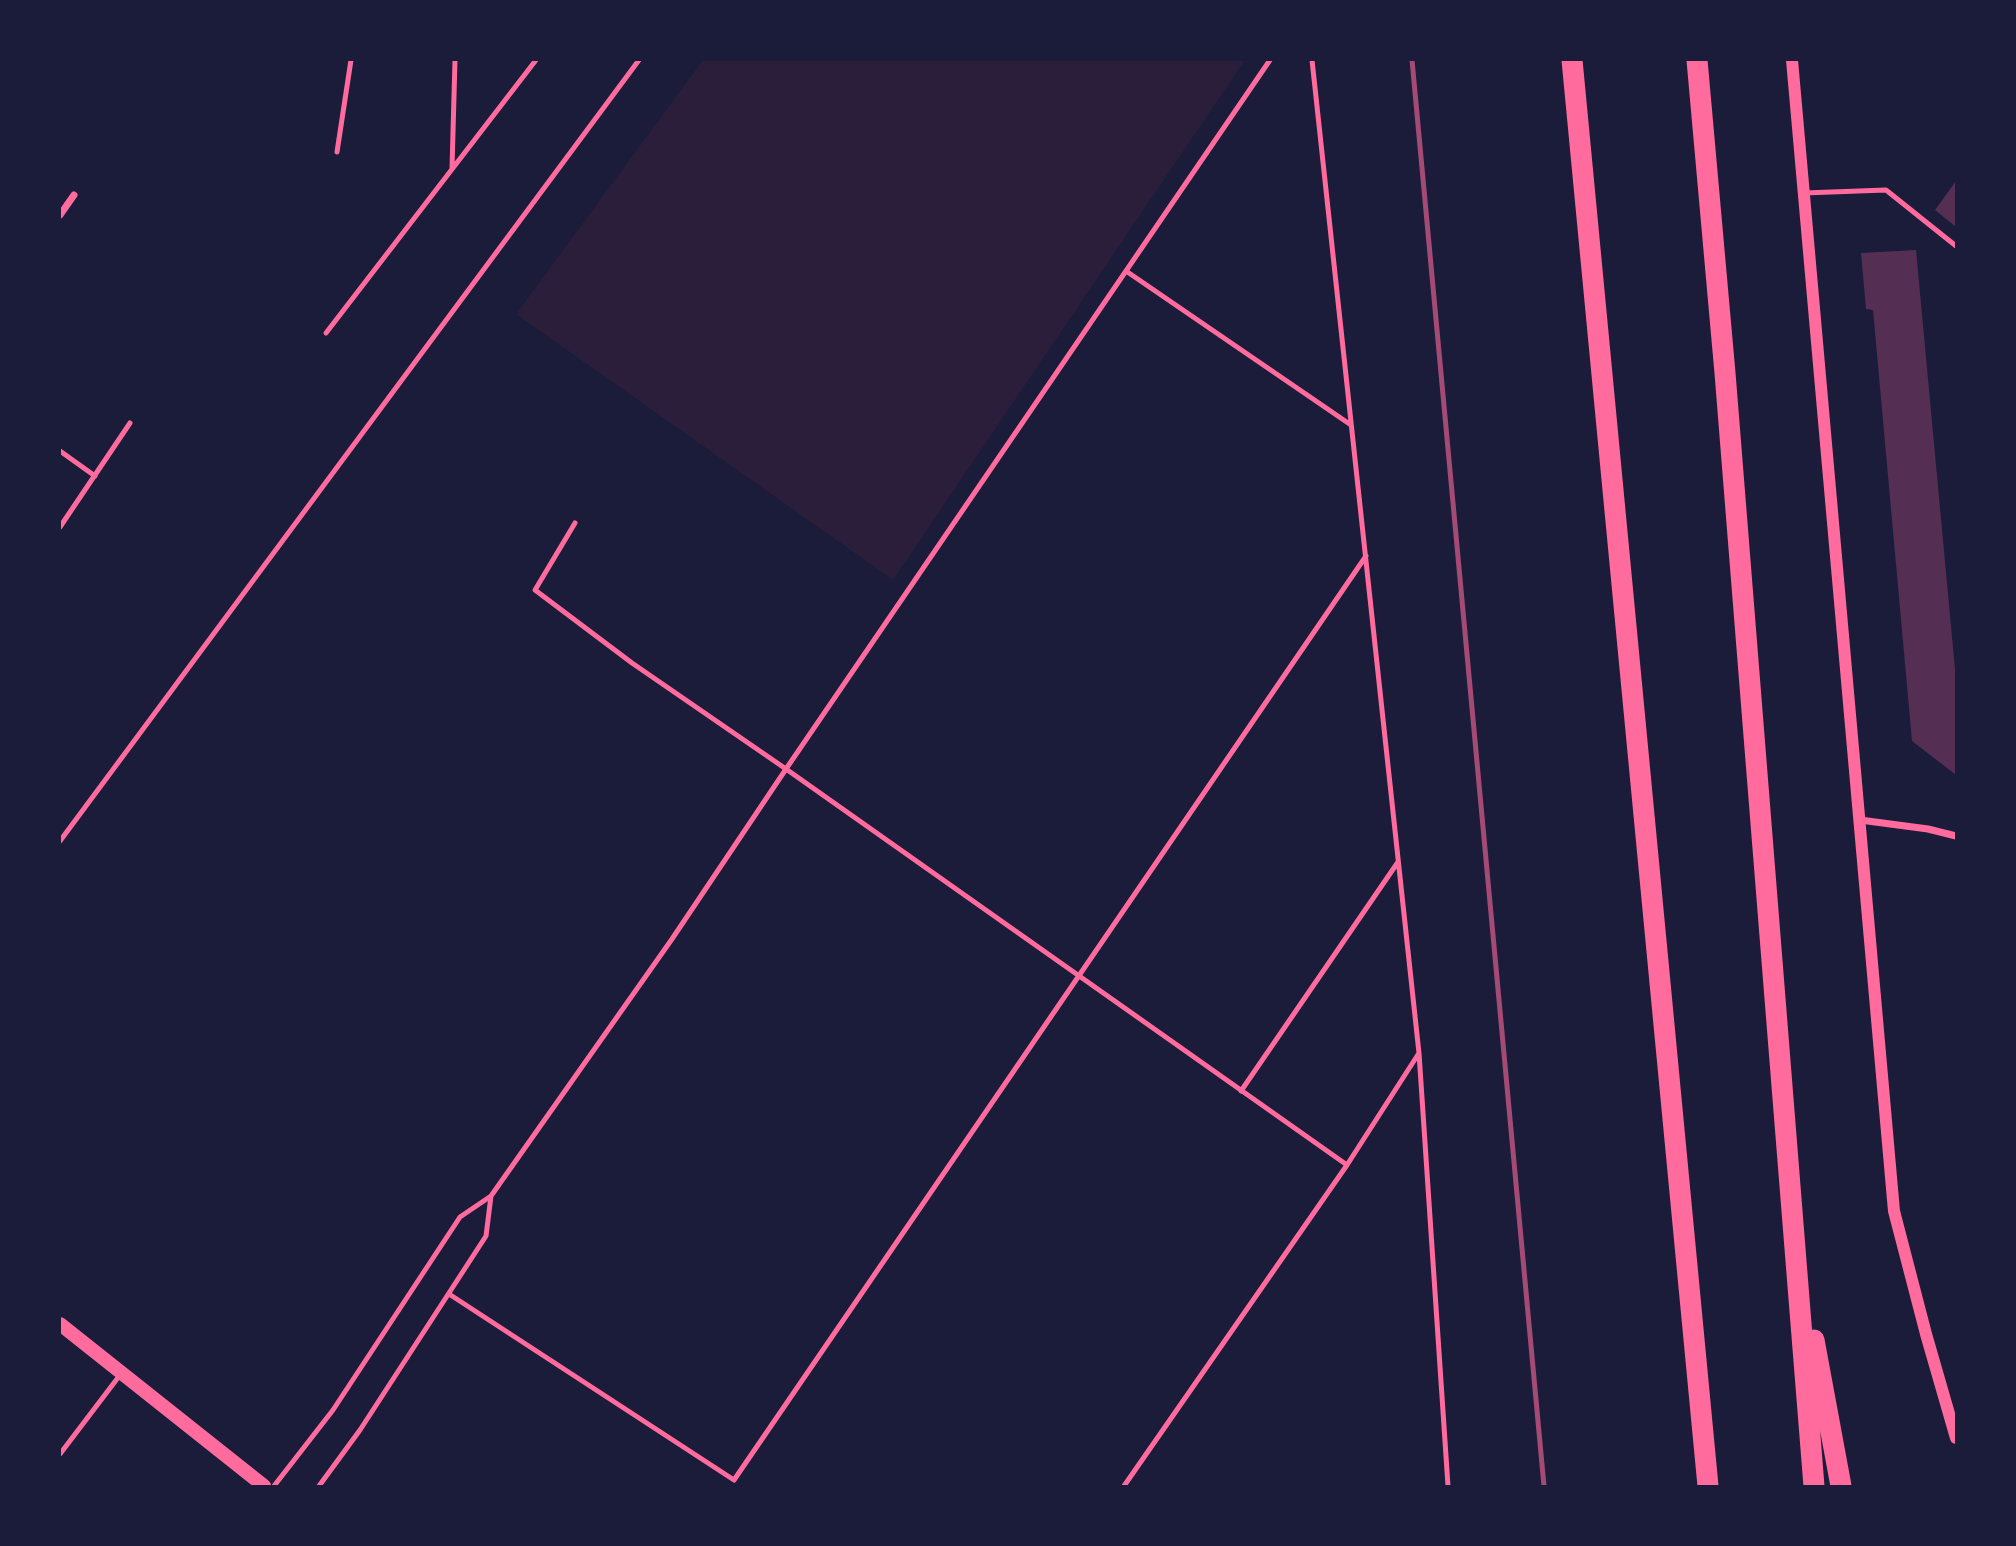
<!DOCTYPE html>
<html>
<head>
<meta charset="utf-8">
<style>
  body { margin:0 }
  #map { position:relative; width:2016px; height:1546px; overflow:hidden; background:#1b1b3a; font-family:Rubik,sans-serif }
  canvas { display:block }
  .frame { position:absolute; inset:0; border:61px solid #1b1b3a; pointer-events:none }
</style>
</head>
<body>
<div id="map">
<canvas width="2016" height="1546"></canvas>
<div class="frame"></div>
</div>
<script>
const c = document.querySelector('canvas').getContext('2d');
c.lineJoin = 'round';
function paint(path, color) { c.fillStyle = color; c.fill(path, 'evenodd'); }
const toPath = rows => new Path2D(rows.map(r => 'M' + r).join(''));
function strokePath(path, color, width, dash) { c.strokeStyle = color; c.lineWidth = width; c.lineCap = dash ? 'butt' : 'round'; c.setLineDash(dash || []); c.stroke(path); }
const green = toPath([
  [703,60,1245,60,893,580,516,314]
]);
const building = toPath([
  [1956,181,1956,227,1935,210],
  [1916,250,1956,680,1956,775,1912,741,1873,310,1866,309,1861,253]
]);
const service = toPath([
  [1312,60,1419,1053,1347,1165],
  [337,152,351,60],
  [452,168,455,60],
  [1804,193,1886,190,1956,246],
  [1126,271,1351,425],
  [326,333,536,60],
  [60,451,95,476],
  [60,527,130,423],
  [60,841,639,60],
  [1419,1053,1448,1486],
  [1241,1091,1398,862],
  [491,1196,672,939,786,769,632,663,535,590,575,523],
  [449,1294,734,1480,1366,556],
  [60,1454,120,1375],
  [274,1486,333,1410,460,1217,491,1196,486,1236,360,1430,319,1486],
  [1124,1486,1347,1165,786,769,1270,60]
]);
const minor = toPath([
  [60,215,74,195],
  [1860,820,1928,829,1956,836]
]);
const tertiary = toPath([
  [1792,60,1894,1211,1926,1334,1956,1438]
]);
const secondary = toPath([
  [60,1324,264,1486]
]);
const motorway = toPath([
  [1572,60,1708,1486],
  [1697,60,1725,373,1814,1486],
  [1814,1340,1841,1486]
]);
const rail = toPath([
  [1412,60,1544,1486]
]);
paint(green, '#2a1e3b');
paint(building, '#542f53');
strokePath(service, '#ff6b9d', 5);
strokePath(minor, '#ff6b9d', 7);
strokePath(tertiary, '#ff6b9d', 12);
strokePath(secondary, '#ff6b9d', 14);
strokePath(motorway, '#ff6b9d', 21);
strokePath(rail, '#a44b75', 5);
</script>
</body>
</html>
